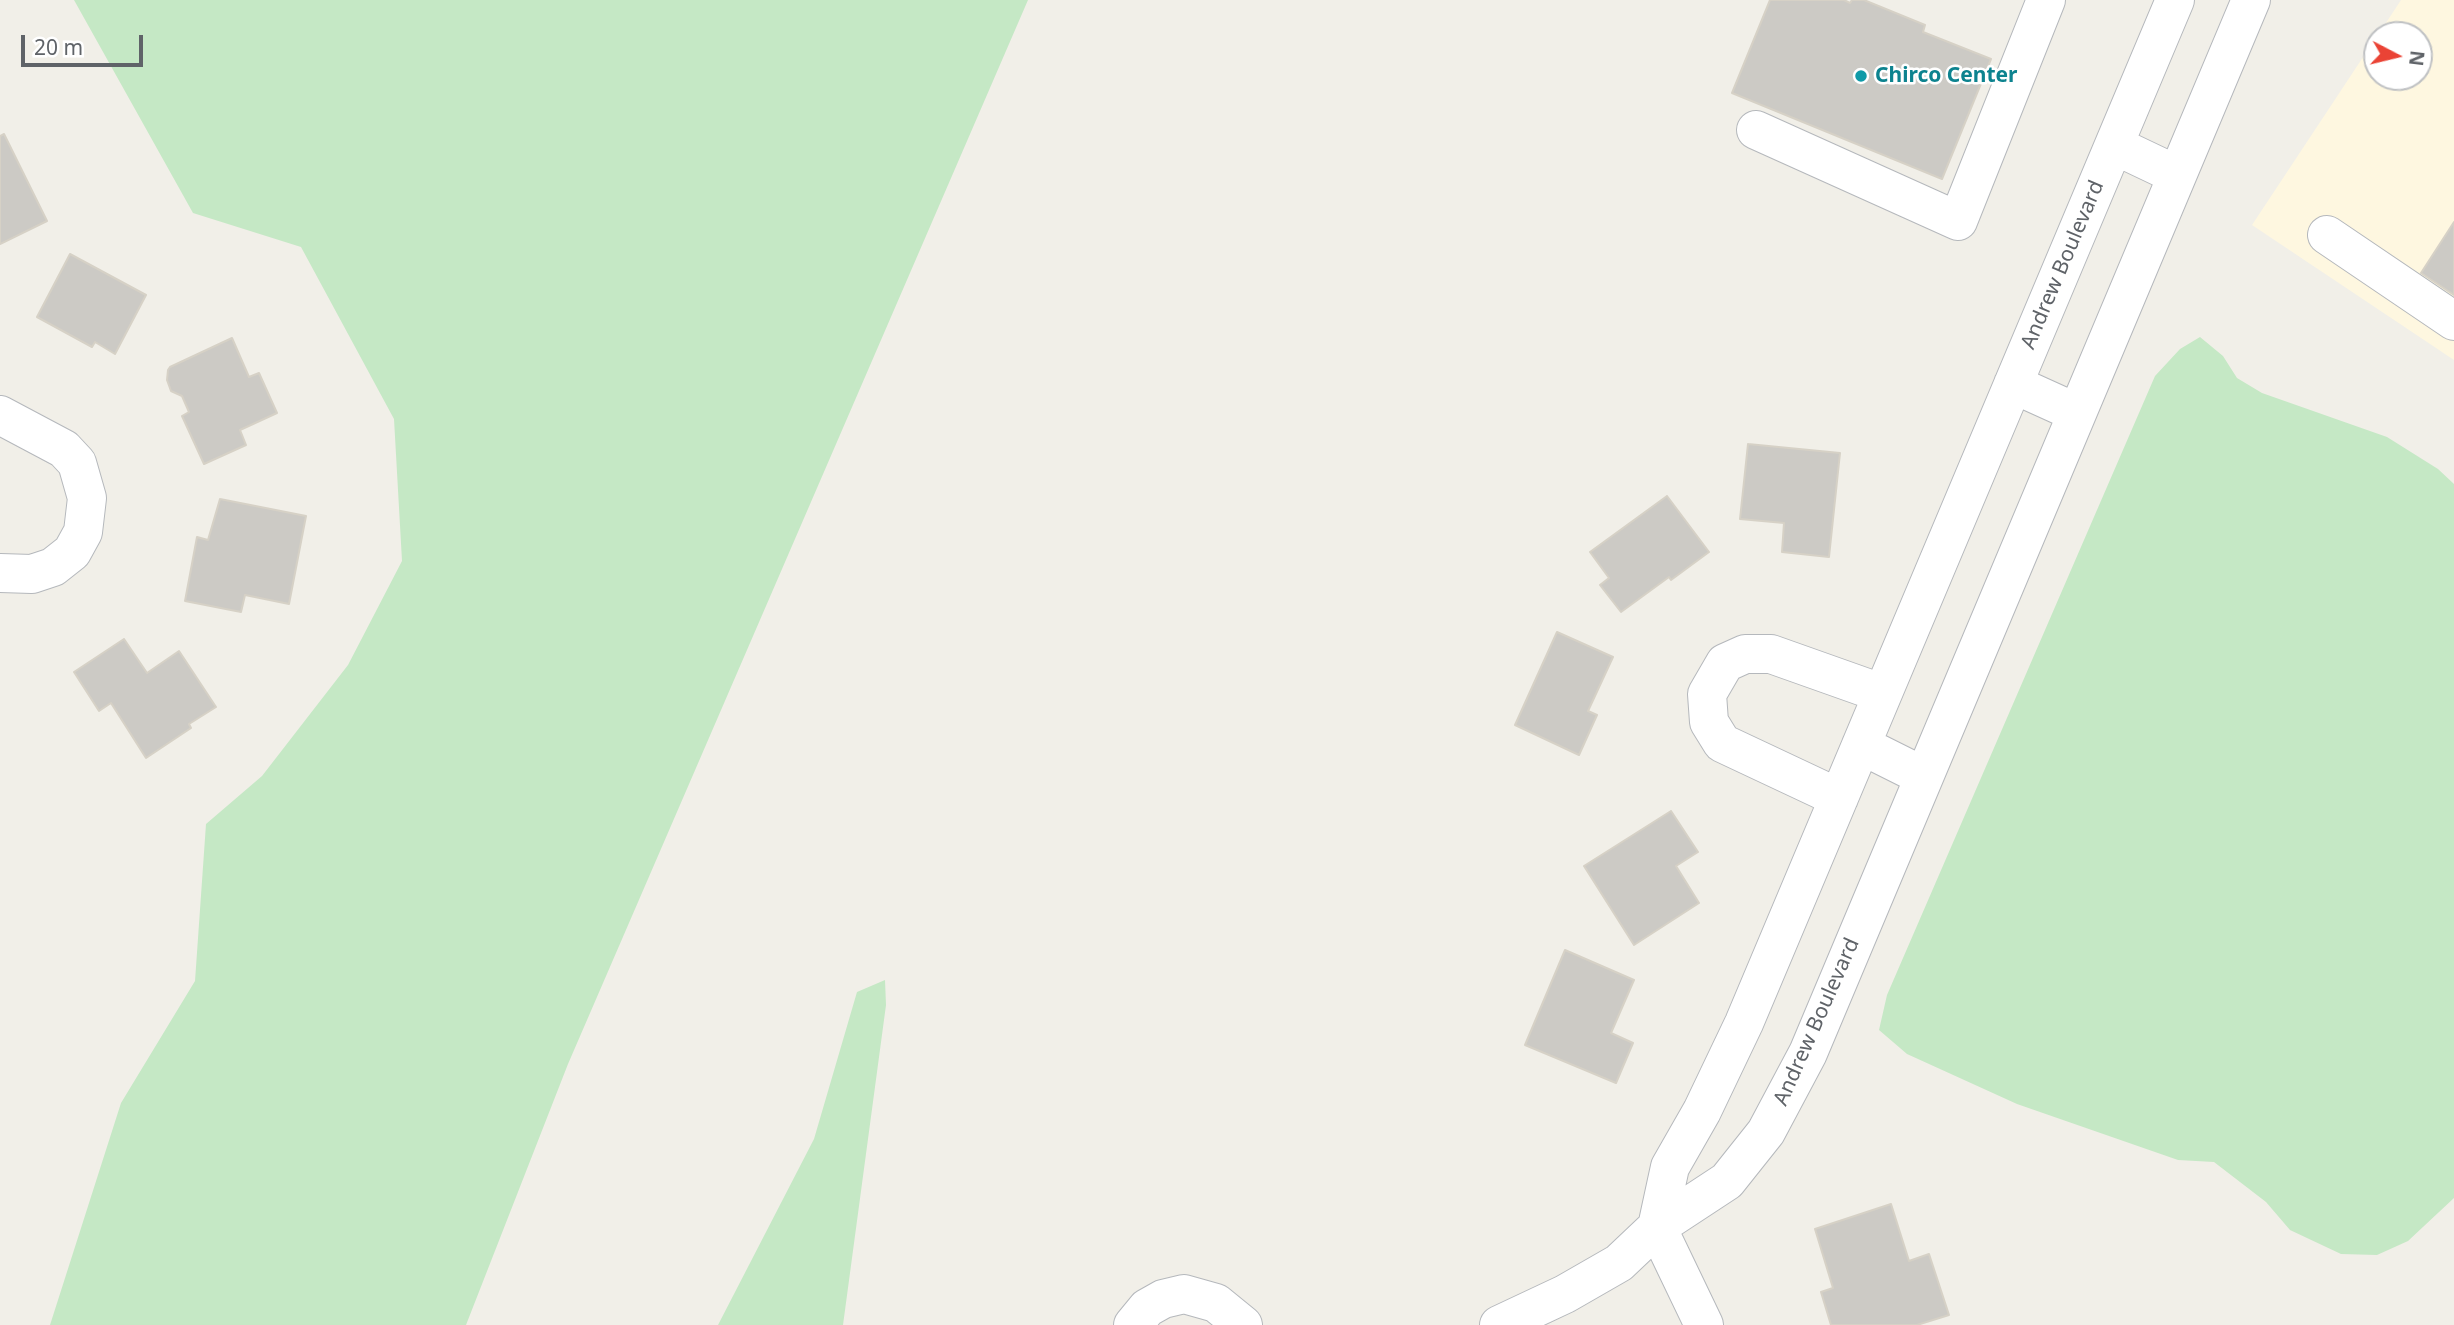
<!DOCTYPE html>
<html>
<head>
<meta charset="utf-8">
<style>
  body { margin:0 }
  #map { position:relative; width:2454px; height:1325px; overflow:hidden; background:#f1efe8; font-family:"Noto Sans",sans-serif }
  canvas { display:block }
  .north { position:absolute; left:2363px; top:21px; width:70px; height:70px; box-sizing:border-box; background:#fff; border:2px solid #bfc1c3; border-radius:50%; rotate:97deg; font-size:19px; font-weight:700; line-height:28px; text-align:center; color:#5f6368 }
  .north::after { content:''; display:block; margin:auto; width:24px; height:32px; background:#ea4335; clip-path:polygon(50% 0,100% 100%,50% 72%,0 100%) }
  .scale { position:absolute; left:21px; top:35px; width:122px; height:32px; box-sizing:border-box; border:4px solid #5f6368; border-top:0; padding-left:9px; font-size:21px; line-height:24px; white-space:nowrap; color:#5f6368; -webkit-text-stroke:5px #fff; paint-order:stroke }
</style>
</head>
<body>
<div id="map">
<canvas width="2454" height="1325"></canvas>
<div class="north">N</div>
<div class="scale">20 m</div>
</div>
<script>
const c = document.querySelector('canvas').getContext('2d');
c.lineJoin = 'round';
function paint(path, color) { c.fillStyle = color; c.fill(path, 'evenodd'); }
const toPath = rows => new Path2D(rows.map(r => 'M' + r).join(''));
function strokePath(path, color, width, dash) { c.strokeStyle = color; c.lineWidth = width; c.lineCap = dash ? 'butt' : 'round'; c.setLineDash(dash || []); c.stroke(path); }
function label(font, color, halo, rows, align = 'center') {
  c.font = font + ' "Noto Sans",sans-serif'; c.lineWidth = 5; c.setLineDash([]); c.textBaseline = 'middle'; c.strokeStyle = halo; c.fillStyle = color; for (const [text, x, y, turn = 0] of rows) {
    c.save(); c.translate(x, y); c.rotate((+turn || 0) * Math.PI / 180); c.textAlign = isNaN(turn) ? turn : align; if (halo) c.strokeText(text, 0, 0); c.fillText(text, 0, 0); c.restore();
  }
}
const commercial = toPath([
  [2401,0,2454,0,2454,360,2252,225,2377,36,2377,77,2419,77,2419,35,2378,35]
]);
const green = toPath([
  [74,0,1028,0,568,1064,466,1325,50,1325,121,1103,195,981,206,824,262,776,348,665,402,561,394,419,301,247,193,213],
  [2200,337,2223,356,2237,378,2262,393,2387,437,2438,469,2454,484,2454,1198,2408,1241,2377,1255,2341,1254,2290,1230,2266,1202,2214,1162,2178,1160,2017,1104,1907,1054,1879,1030,1887,995,2155,376,2180,349],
  [885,980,886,1005,843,1325,718,1325,814,1139,857,992]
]);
const building = toPath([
  [1770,0,1844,0,1850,3,1852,0,1864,0,1925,25,1923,32,1991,59,1942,179,1732,93,1770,0],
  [4,134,47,221,0,244,0,136,4,134],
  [2454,222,2454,295,2421,273,2454,222],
  [70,254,146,295,115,354,95,342,92,347,37,317,70,254],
  [232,338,249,377,259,373,277,413,240,430,246,445,204,464,182,416,189,412,182,396,171,391,167,380,168,370,170,367,232,338],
  [1748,444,1840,453,1829,557,1782,552,1784,523,1740,519,1748,444],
  [1667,496,1709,552,1671,580,1669,577,1621,612,1600,585,1609,578,1590,552,1667,496],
  [220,499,306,516,289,604,245,595,241,612,185,601,197,537,208,540,220,499],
  [1557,632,1613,657,1588,711,1597,715,1579,755,1515,725,1557,632],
  [124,639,147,673,179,651,216,707,189,724,191,728,146,758,111,703,99,711,74,672,124,639],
  [1671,811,1698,852,1676,866,1699,903,1634,945,1584,866,1671,811],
  [1565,950,1634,980,1611,1033,1633,1043,1616,1083,1525,1045,1565,950],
  [1891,1204,1909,1261,1929,1254,1949,1315,1917,1325,1831,1325,1821,1292,1833,1288,1815,1229,1891,1204]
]);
const minor = toPath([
  [1756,130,1958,221,2046,0],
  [2114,145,2177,175],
  [2327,235,2454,321],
  [2013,384,2077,413],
  [0,415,64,449,77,463,87,498,83,532,72,552,53,567,32,574,0,573],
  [1861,745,1923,776],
  [1839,798,1722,743,1709,722,1707,694,1725,663,1745,654,1771,654,1881,693],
  [1657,1227,1670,1167,1702,1111,1744,1023,2175,0],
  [1657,1227,1704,1325],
  [1133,1325,1147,1308,1163,1299,1184,1294,1216,1303,1243,1325],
  [1499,1325,1565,1294,1619,1263,1657,1227,1727,1181,1766,1132,1808,1053,2251,0]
]);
const markers = [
  [1861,76,7,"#0f9aa8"]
];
const cultureNames = [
  ["Chirco Center",1875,76]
];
const streetNames = [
  ["Andrew Boulevard",2063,265,-67],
  ["Andrew Boulevard",1817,1022,-66]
];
paint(commercial, '#fef7e0');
paint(green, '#c5e8c5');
paint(building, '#cccac5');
strokePath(building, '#d6d1c6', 2);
strokePath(minor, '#b5b8bc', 40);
strokePath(minor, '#fff', 38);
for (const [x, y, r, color] of markers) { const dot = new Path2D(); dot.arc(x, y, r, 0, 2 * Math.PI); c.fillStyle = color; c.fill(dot); strokePath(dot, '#fff', 2.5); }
label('bold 21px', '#0d838f', '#fff', cultureNames, 'left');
label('21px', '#5f6368', '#fff', streetNames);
</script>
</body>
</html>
